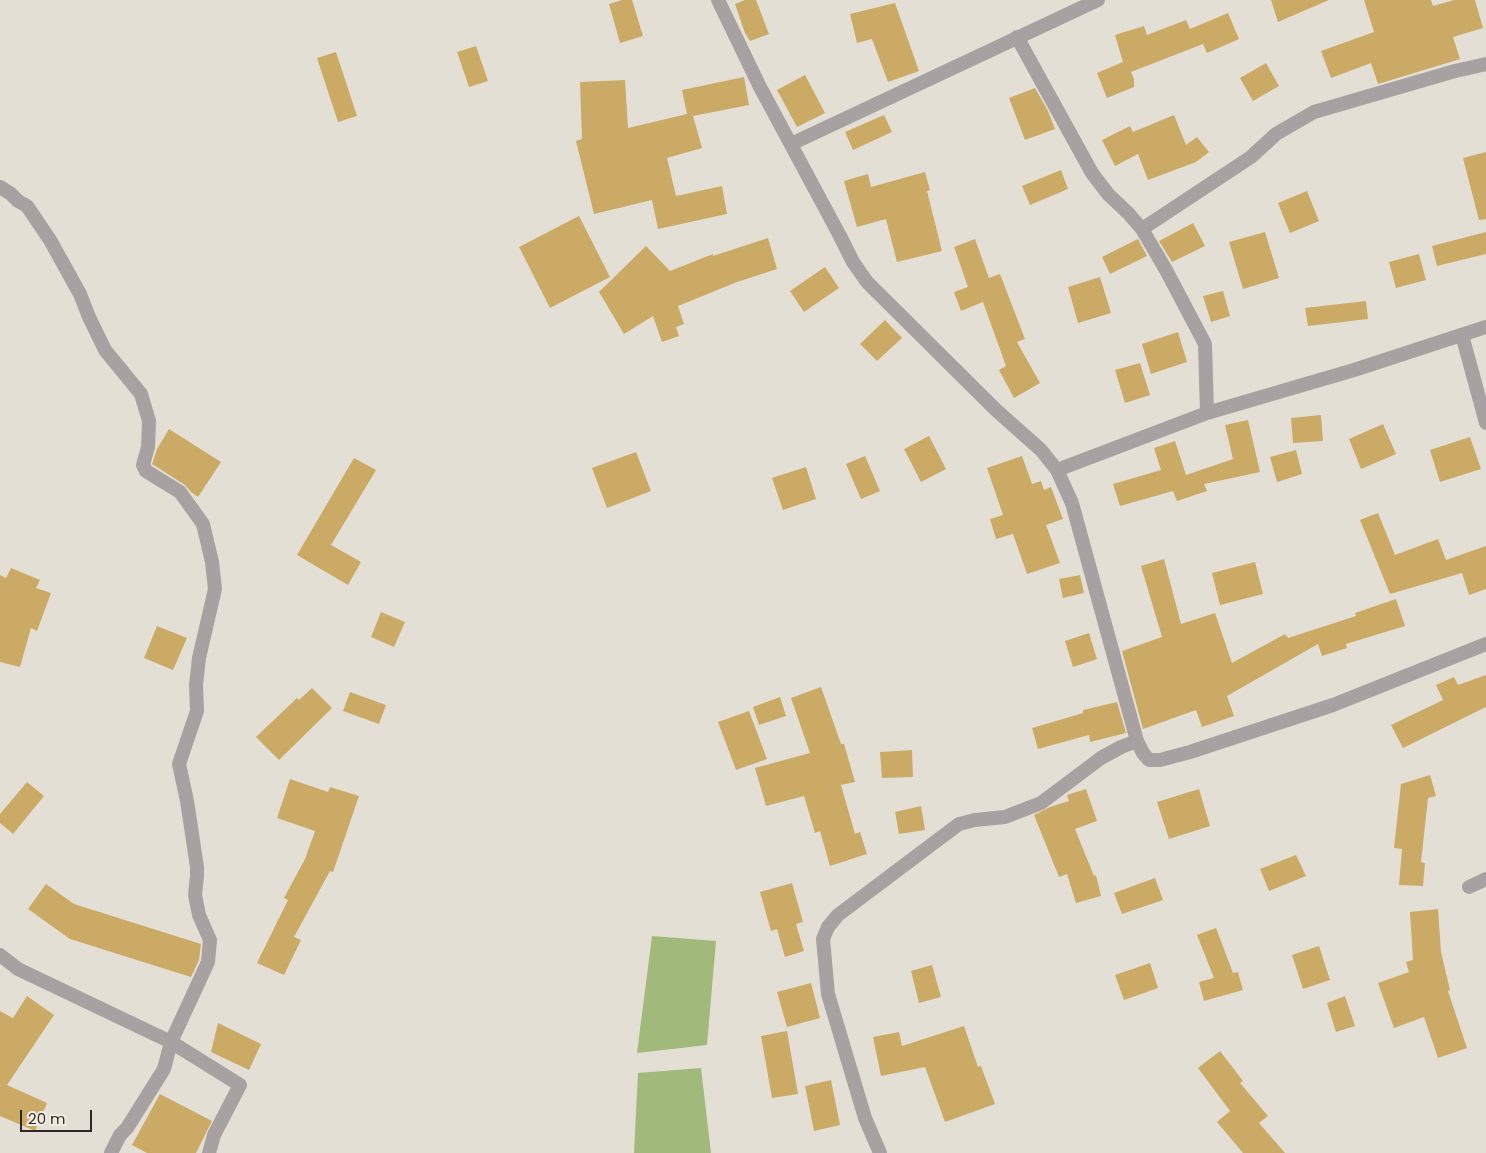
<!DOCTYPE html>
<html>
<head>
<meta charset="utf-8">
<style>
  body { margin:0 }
  #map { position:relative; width:1486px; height:1153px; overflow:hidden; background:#e4dfd4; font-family:Poppins,sans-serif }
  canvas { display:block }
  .scale { position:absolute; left:20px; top:1110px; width:72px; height:22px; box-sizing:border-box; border:2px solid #2c2a26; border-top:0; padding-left:6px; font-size:15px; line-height:18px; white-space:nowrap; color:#2c2a26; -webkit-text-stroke:4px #f2ece1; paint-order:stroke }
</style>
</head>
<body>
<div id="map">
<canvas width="1486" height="1153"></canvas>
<div class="scale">20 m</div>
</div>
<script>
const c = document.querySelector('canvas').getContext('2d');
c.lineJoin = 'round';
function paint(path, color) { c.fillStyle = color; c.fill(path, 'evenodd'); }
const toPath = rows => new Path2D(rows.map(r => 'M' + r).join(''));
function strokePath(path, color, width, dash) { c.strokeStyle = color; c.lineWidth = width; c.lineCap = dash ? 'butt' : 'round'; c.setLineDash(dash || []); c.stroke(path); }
const green = toPath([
  [652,936,716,941,707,1045,637,1053],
  [701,1068,711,1153,634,1153,638,1073]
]);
const building = toPath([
  [622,0,632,0,643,36,620,43,609,4],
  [745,0,756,0,769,34,750,41,745,33,735,4],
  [1271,0,1329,0,1278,22],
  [1364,0,1431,0,1433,6,1454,0,1475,0,1483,28,1453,37,1460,59,1378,84,1371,63,1331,78,1321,51,1374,32],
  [895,3,919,71,888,82,872,39,857,43,850,14],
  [1228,13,1239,39,1207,53,1203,44,1131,72,1134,79,1134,87,1107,98,1097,73,1123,62,1115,35,1144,26,1147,35,1186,20,1190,29],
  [476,46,488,81,469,87,457,52],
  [336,52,357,116,338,122,317,58],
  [1266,63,1279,86,1253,101,1240,78],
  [805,75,825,113,797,127,777,90],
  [744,77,749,105,693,116,702,148,667,158,676,196,722,186,727,214,658,229,652,200,594,214,576,141,582,139,580,82,625,80,628,128,687,114,682,90],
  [1035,88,1048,111,1055,129,1025,140,1009,98],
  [884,115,892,132,853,150,845,132],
  [1174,115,1186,145,1197,137,1209,152,1196,162,1148,180,1138,154,1115,166,1102,140,1130,126,1133,132],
  [1486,152,1486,219,1479,220,1463,158],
  [1061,170,1068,189,1030,205,1022,186],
  [925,172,930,190,927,191,942,251,897,262,886,219,857,227,844,181,868,174,871,187],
  [1307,191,1319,221,1290,233,1278,203],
  [579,216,610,277,550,308,519,247],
  [1193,223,1205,246,1172,262,1159,241],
  [1265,232,1279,278,1243,289,1229,242],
  [1486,232,1486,254,1437,266,1432,246],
  [768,238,777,269,737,282,678,306,684,324,676,327,679,336,662,342,653,316,624,334,599,292,646,246,670,271,713,254,713,256],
  [975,239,989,278,1000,274,1025,339,1017,342,1040,383,1014,398,999,370,1006,366,983,302,961,311,954,292,968,287,954,247],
  [1138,239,1147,256,1110,274,1102,257],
  [1419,254,1426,280,1396,288,1389,262],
  [825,267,839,288,804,312,790,291],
  [1100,277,1111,313,1078,323,1068,287],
  [1223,291,1230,316,1211,322,1203,296],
  [1366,301,1368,319,1308,326,1305,308],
  [885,320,902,338,877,361,860,344],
  [1178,332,1187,362,1151,374,1142,344],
  [1140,363,1150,395,1125,403,1115,370],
  [1321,415,1323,441,1293,443,1291,418],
  [1248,420,1260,472,1204,484,1207,491,1177,501,1173,491,1120,506,1113,484,1161,470,1154,448,1175,441,1186,475,1233,459,1225,425],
  [1383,424,1396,454,1361,469,1349,439],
  [169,429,221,462,198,497,191,492,185,485,152,464,157,449],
  [929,436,946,469,921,482,904,449],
  [1470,437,1481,469,1440,482,1430,450],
  [1296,450,1302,474,1277,482,1270,457],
  [636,452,651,491,607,508,592,468],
  [865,456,880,491,861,499,846,464],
  [1022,456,1032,484,1041,481,1044,490,1051,487,1063,519,1046,525,1060,563,1027,574,1013,534,996,539,990,519,1003,515,987,468],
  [354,458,376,470,331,545,361,562,348,585,297,555],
  [806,467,816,499,783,510,772,478],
  [1378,513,1395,555,1438,539,1446,560,1486,546,1486,589,1469,595,1462,573,1390,594,1360,520],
  [1164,559,1181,624,1215,613,1232,663,1285,634,1288,638,1356,616,1355,613,1396,599,1405,626,1346,644,1347,648,1322,656,1318,644,1227,696,1234,716,1202,727,1196,710,1143,729,1122,651,1162,637,1141,566],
  [1255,562,1263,594,1220,605,1212,573],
  [11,568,40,580,36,588,51,593,37,631,31,628,20,667,0,662,0,575,6,578],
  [1080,575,1084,593,1063,598,1059,579],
  [381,612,405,622,394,647,371,637],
  [157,626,187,638,173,670,144,658],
  [1089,633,1097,659,1073,667,1065,641],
  [1486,675,1486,707,1403,748,1391,725,1443,700,1436,685,1454,677,1458,685],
  [821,687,841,744,844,744,855,782,841,785,855,834,860,832,867,854,830,866,820,831,815,833,804,796,766,806,755,768,810,753,791,698],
  [312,688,332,708,279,760,256,737,297,698,299,700],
  [350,692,386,705,379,724,343,711],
  [780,697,786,716,759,725,753,707],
  [1117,702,1126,733,1090,742,1089,735,1038,749,1032,728,1083,713,1083,710],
  [749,711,767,759,736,770,718,722],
  [912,750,913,777,882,778,880,752],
  [1430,775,1436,796,1428,798,1421,862,1425,863,1423,886,1399,885,1402,849,1394,848,1401,784],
  [290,779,328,792,330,787,359,796,333,872,330,871,294,937,301,940,284,975,257,963,288,900,284,898,305,859,315,831,277,818],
  [27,782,44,796,13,834,0,823,0,814],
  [1086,789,1097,821,1075,829,1094,876,1096,875,1101,896,1076,903,1067,874,1059,877,1034,815,1050,807,1069,801,1067,795],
  [1199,789,1210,826,1169,839,1157,802],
  [921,806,925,830,899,834,895,812],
  [1296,855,1306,876,1269,891,1260,869],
  [1155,878,1163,900,1122,914,1114,893],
  [792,883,803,922,796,924,804,951,785,957,777,929,771,931,760,892],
  [46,884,74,904,201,944,199,960,191,977,70,939,28,909],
  [1438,909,1441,952,1450,990,1448,991,1467,1048,1438,1058,1424,1017,1394,1028,1378,983,1409,972,1406,962,1413,960,1410,912],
  [1216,928,1233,973,1238,972,1243,990,1204,1001,1199,982,1214,978,1197,935],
  [1319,946,1330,980,1303,989,1292,955],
  [1150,963,1158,988,1124,1000,1115,975],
  [932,965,941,997,919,1003,911,971],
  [811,983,820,1018,787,1027,777,992],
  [27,996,54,1015,7,1085,47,1103,35,1131,0,1116,0,1011,13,1018],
  [1345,996,1355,1026,1336,1032,1327,1003],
  [218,1023,261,1044,249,1070,211,1052],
  [964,1026,978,1067,981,1066,995,1104,945,1122,925,1067,881,1076,873,1037,899,1032,902,1046],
  [787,1031,798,1094,772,1098,761,1036],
  [1220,1051,1243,1081,1240,1083,1268,1116,1259,1123,1285,1153,1243,1153,1217,1122,1230,1111,1198,1068],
  [831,1080,840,1125,814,1131,805,1086],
  [160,1094,212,1121,196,1153,147,1153,132,1145]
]);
const minor = toPath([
  [718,0,760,87,840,236,853,262,867,282,996,410,1041,450,1057,470,1072,503,1137,741,1143,753,1149,760,1160,760,1190,752,1333,705,1486,644],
  [1017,37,1092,173,1108,194,1128,213,1142,229,1166,270,1205,344,1207,413],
  [791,144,1098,0],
  [0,187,11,194,18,201,27,206,50,240,80,294,89,317,105,350,141,394,149,421,148,447,143,465,146,471,180,492,203,524,212,562,215,589,199,658,196,685,197,711,179,764,187,801,197,867,197,876,195,895,199,915,210,940,208,962,171,1042,164,1069,127,1128,120,1135,111,1153],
  [1142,229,1251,157,1276,134,1314,112,1455,71,1486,64],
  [1462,335,1486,423],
  [1057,470,1207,413,1354,370,1486,327],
  [1469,887,1486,879],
  [0,955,18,969,171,1042,240,1085,214,1135,209,1153],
  [880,1153,865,1118,828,994,823,939,828,927,838,915,959,824,975,820,1005,817,1041,803,1101,758,1121,747,1137,741]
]);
paint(green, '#a1b97a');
paint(building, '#cbaa66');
strokePath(minor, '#a7a1a1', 14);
</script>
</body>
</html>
